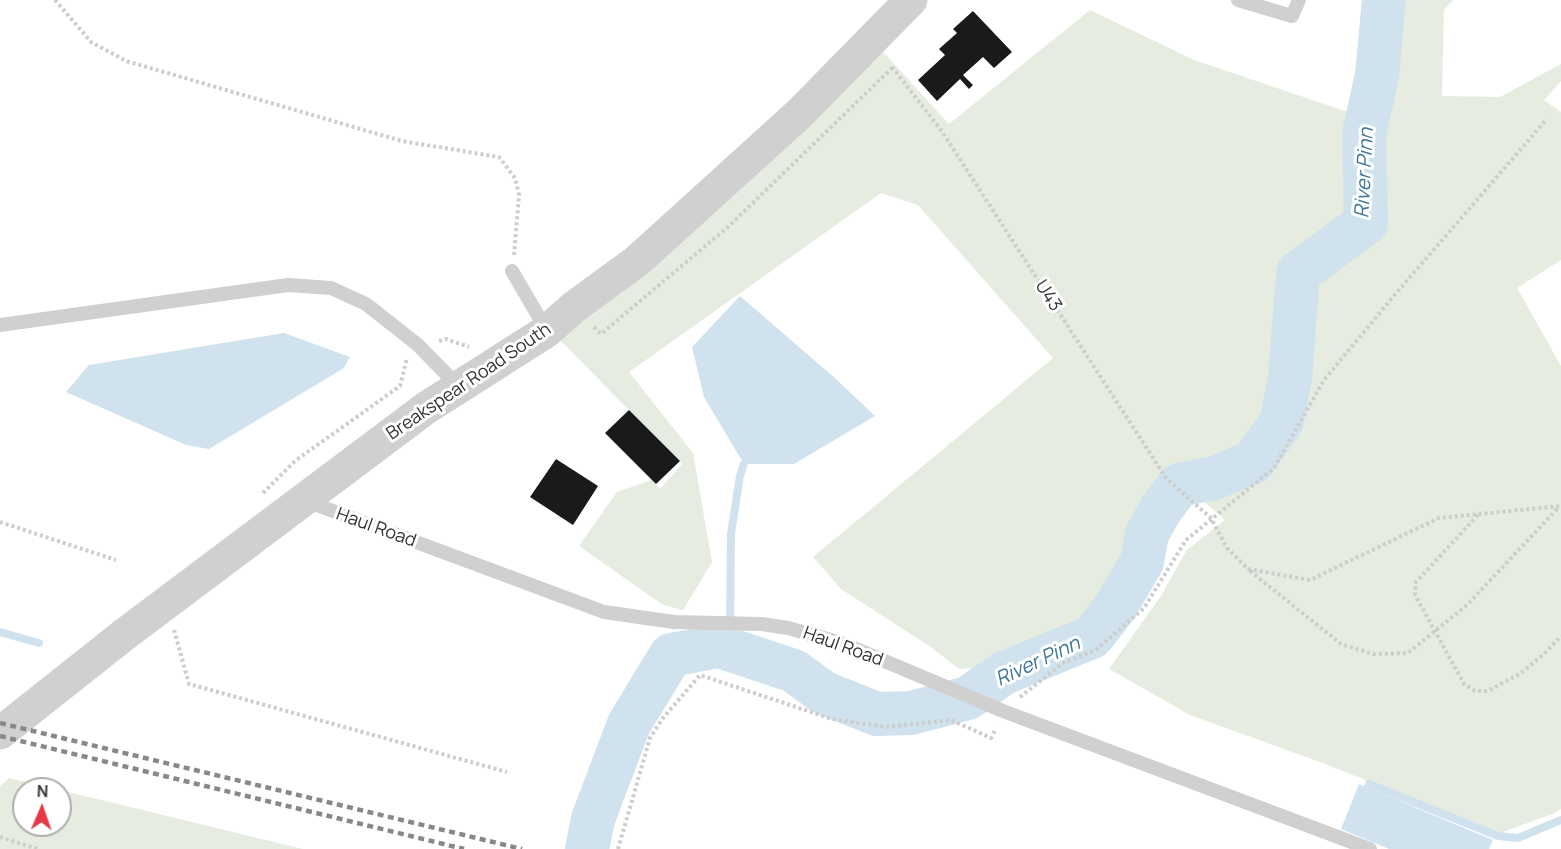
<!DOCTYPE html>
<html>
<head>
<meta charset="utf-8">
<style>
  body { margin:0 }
  #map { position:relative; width:1561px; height:849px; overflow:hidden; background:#fff; font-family:Manrope,sans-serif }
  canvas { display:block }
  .north { position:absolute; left:12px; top:777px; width:60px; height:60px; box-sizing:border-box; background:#fff; border:2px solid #adadad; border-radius:50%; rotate:2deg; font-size:16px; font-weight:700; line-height:24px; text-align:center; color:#333 }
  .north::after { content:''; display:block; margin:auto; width:21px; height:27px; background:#e63946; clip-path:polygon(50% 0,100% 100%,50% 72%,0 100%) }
</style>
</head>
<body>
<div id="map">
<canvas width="1561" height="849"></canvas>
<div class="north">N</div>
</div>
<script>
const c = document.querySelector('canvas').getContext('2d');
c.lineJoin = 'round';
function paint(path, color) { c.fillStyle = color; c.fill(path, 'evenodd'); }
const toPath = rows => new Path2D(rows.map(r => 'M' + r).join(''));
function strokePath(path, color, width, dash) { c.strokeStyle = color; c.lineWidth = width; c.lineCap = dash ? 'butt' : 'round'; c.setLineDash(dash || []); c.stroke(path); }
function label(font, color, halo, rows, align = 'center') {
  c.font = font + ' Manrope,sans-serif'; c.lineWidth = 6; c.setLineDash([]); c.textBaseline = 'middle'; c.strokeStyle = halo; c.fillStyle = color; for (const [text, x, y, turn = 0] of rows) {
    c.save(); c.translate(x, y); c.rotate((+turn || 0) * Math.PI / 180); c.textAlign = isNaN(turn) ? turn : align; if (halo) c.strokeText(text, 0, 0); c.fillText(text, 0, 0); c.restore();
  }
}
const green = toPath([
  [1367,0,1453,0,1444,10,1442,96,1500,97,1561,64,1561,81,1544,100,1561,112,1561,260,1517,288,1561,366,1561,809,1555,813,1500,833,1320,762,1190,715,1109,669,1161,596,1186,551,1225,520,1176,477,1156,495,1139,537,1133,561,1110,603,1087,630,1034,655,1001,666,959,669,931,647,841,589,813,557,1053,358,918,205,881,193,629,372,693,453,712,562,683,610,663,605,579,546,617,492,652,480,660,489,682,464,556,336,883,52,949,124,1090,10,1194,60,1348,112],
  [9,778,56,789,24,789,24,825,60,825,60,790,303,849,0,849,0,786]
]);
const water = toPath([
  [740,296,836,379,875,416,794,464,744,464,704,397,692,347],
  [284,333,350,357,344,368,209,449,186,445,66,392,89,365],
  [1359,784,1493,840,1489,849,1389,849,1341,829]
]);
const stream = toPath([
  [0,632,39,643],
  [719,646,730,632,731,534,740,476,744,464],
  [1368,788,1369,784,1498,836,1518,838,1561,820]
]);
const river = toPath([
  [587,849,593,819,629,724,671,655,719,646,794,671,824,693,877,714,911,713,968,698,1004,673,1092,637,1116,606,1142,562,1147,534,1161,509,1179,485,1214,478,1253,462,1281,423,1290,379,1298,273,1366,223,1364,134,1377,76,1384,0]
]);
const building = toPath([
  [973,11,1012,52,994,68,983,57,963,75,973,85,969,89,960,79,937,101,918,80,945,55,939,49,957,33,953,29],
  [629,410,680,461,656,484,605,433],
  [556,459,598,486,573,525,530,497]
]);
const path = toPath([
  [55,0,91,42,126,61,402,141,499,157,515,178,519,195,514,255],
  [892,67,941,130,1166,478,1211,518,1227,548,1248,569,1310,580,1439,518,1561,506],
  [594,327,601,334,729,226,892,68],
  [439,341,446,339,469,347],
  [263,493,295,461,400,386,407,358],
  [1478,515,1416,582,1415,595,1464,684,1475,691,1488,691,1521,673,1543,655,1561,636],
  [0,522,116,560],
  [1250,571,1341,644,1373,654,1408,653,1467,605,1558,508],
  [174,630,189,684,507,772],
  [1020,697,1063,663,1096,650,1144,608,1186,540,1274,468,1324,380,1392,298,1547,119],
  [0,837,38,849],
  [618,849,650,738,663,718,700,675,832,719,886,727,951,720,991,738,996,728]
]);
const service = toPath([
  [1238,0,1292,16,1299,0],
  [512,271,547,331],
  [0,325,288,285,331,288,366,304,418,345,459,387],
  [306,501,604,612,674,622,762,624,788,628,842,643,1003,711,1370,849]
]);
const tertiary = toPath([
  [0,733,125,634,426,408,547,331,574,307,637,261,799,114,911,0]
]);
const rail = toPath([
  [0,723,522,849],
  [0,736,464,849]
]);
const streetNames = [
  ["U43",1048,296,57],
  ["Breakspear Road South",469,382,-34],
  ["Haul Road",376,528,20],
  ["Haul Road",843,647,20]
];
const waterNames = [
  ["River Pinn",1365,173,-87],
  ["River Pinn",1038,662,-25]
];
paint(green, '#e6ecdf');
paint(water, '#cfe2ee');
strokePath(stream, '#cfe2ee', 8);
strokePath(river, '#cfe2ee', 44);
paint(building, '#1a1a1a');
strokePath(path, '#cdcdcd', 4, [3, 3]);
strokePath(service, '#d0d0d0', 14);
strokePath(tertiary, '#d0d0d0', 33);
strokePath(rail, '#888', 4.5, [6, 4.5]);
label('18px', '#333', '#fff', streetNames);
label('italic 20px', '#3f7597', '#fff', waterNames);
</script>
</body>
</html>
